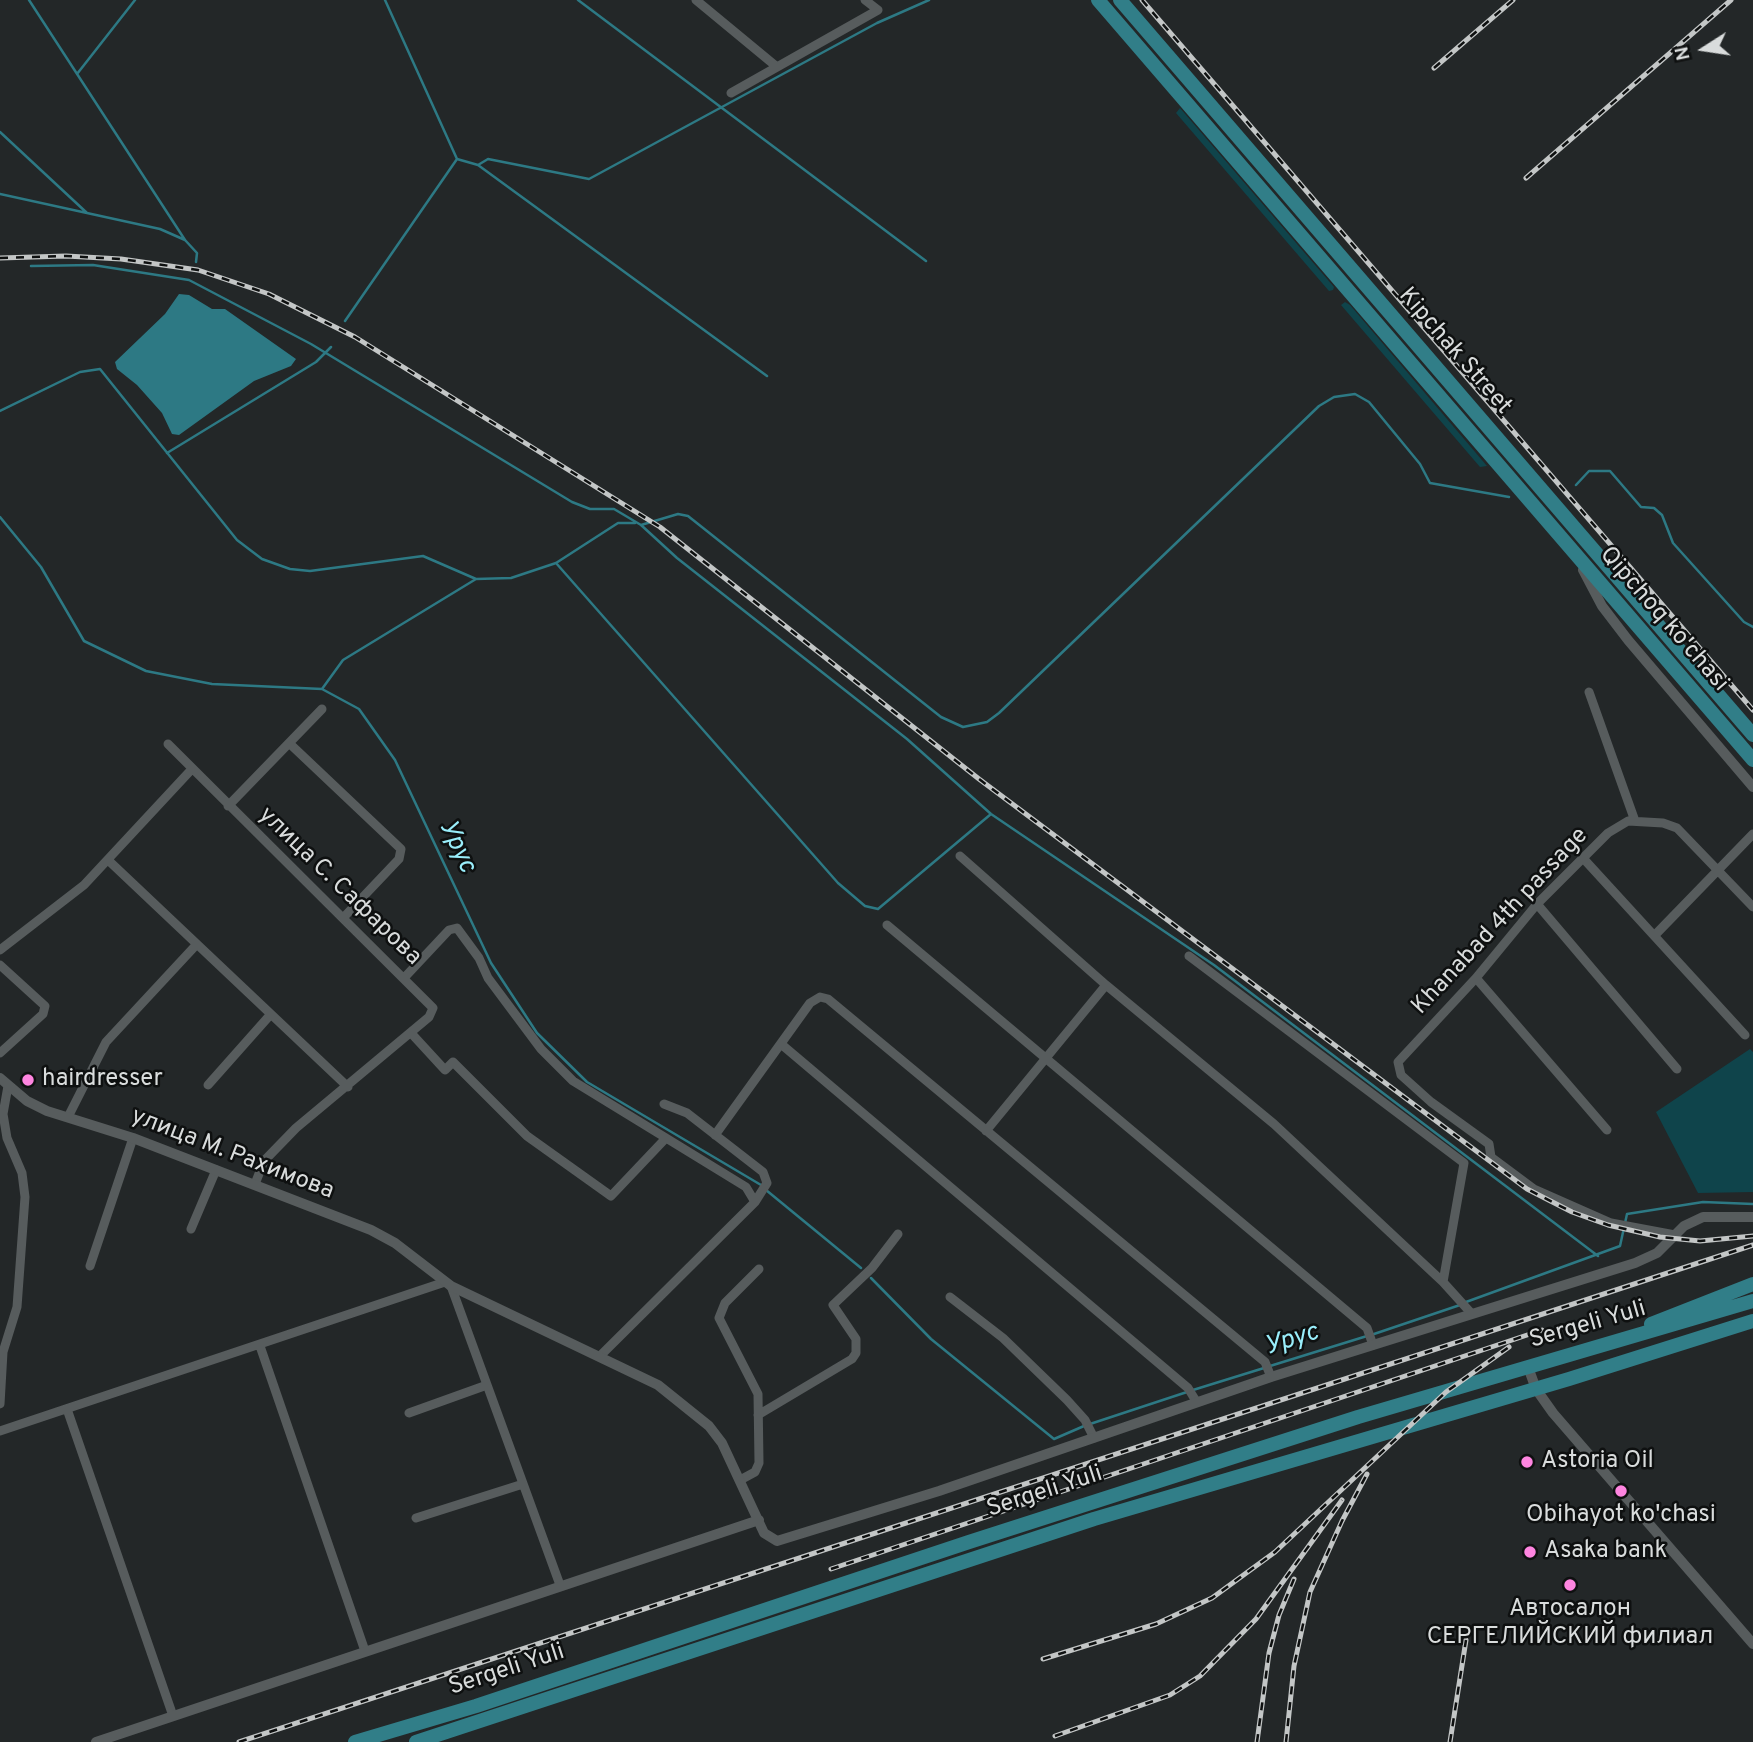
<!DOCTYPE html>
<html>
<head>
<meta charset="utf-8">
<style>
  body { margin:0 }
  #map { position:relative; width:1753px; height:1742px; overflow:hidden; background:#232728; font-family:Overpass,sans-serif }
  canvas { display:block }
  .north { position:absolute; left:1669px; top:14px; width:70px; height:70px; -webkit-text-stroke:5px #0e1010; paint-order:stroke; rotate:258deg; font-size:19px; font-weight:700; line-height:28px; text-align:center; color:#d9dcdc }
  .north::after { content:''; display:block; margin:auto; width:24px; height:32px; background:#d9dcdc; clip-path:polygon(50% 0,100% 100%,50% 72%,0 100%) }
</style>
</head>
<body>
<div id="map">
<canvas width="1753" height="1742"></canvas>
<div class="north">N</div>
</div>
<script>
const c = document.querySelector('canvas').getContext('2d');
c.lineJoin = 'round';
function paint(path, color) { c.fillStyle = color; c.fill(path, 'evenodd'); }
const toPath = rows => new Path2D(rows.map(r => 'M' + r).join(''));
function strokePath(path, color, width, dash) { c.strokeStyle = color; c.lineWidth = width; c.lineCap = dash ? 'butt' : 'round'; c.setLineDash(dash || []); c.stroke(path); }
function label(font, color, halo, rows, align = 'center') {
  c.font = font + ' Overpass,sans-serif'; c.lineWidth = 5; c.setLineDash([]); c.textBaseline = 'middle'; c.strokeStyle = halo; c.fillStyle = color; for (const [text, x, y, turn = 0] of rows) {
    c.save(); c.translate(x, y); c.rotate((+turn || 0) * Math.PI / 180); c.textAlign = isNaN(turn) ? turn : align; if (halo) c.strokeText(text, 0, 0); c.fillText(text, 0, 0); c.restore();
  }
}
const green = toPath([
  [1180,108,1334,287,1333,290,1329,291,1176,113],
  [1345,302,1350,305,1487,466,1480,467,1341,305],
  [1750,1049,1753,1052,1753,1192,1698,1193,1656,1112]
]);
const water = toPath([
  [179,294,189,295,212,309,225,309,296,359,291,366,254,381,179,435,172,434,162,413,137,385,117,369,115,362,165,314]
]);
const stream = toPath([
  [29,0,185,240,197,253,196,262],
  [385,0,457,159,478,165,767,376],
  [578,0,926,261],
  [77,74,135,0],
  [0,132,87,213],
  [478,165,488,159,589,179,877,23,929,0],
  [0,194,160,229,185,240],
  [31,266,93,265,189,280,311,344,572,502,590,509,614,509,641,525,677,558,907,739,991,814,1214,965,1598,1256],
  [345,321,457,159],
  [0,411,80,372,100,369,237,540,262,559,290,569,310,571,423,556,476,579,511,578,556,563,618,523,635,523],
  [167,453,316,362,331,347],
  [1576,485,1589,471,1610,471,1641,507,1654,508,1662,515,1673,543,1744,622,1753,627],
  [0,517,41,567,84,641,146,671,212,684,322,689,359,709,395,760,491,963,537,1033,587,1082,761,1185],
  [641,525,678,514,688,516,941,717,963,727,987,722,999,713,1319,406,1334,397,1355,394,1369,402,1420,464,1430,483,1509,497],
  [556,563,838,883,865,906,878,909,991,814],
  [322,689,343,660,476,579],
  [766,1190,861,1268],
  [871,1278,931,1339,1054,1439,1084,1426],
  [1466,1302,1620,1246,1627,1214,1703,1202,1753,1204],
  [1374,1334,1460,1305],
  [1270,1366,1367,1336],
  [1193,1390,1264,1368],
  [1090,1424,1187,1392]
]);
const minor = toPath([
  [696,0,777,67],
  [731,93,878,10,865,0],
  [1589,692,1635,821],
  [289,743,401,849,399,859,343,918],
  [168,744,433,1008,429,1017,296,1128,264,1161,255,1184],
  [228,806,322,709],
  [960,856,1106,985,1274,1124,1443,1282,1471,1313],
  [1582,857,1745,1035],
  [108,860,348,1087],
  [1537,904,1677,1069],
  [887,925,1367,1328,1373,1345],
  [1655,935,1753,834],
  [0,950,84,885,191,770],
  [1189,956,1464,1163,1443,1282],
  [0,965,45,1006,43,1014,0,1053],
  [404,978,449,930,457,928,479,958,488,978,541,1049,573,1081,746,1187,755,1202],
  [1476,978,1607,1130],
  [411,1033,445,1070,453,1062,527,1136,611,1196,666,1138],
  [781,1044,1188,1388,1196,1401],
  [208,1085,271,1014],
  [68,1117,106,1042,197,944],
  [986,1131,1106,985],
  [715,1135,810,1003,820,997,828,999,1265,1362,1271,1377],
  [191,1229,216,1170],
  [1675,1235,1611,1223,1534,1189,1491,1157,1489,1144,1431,1102,1401,1075,1398,1062,1476,978,1537,904,1608,833,1628,821,1663,823,1677,828,1753,907],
  [90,1266,133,1138],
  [451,1286,560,1585],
  [950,1297,1003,1338,1067,1400,1085,1420,1094,1438],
  [260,1346,365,1651],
  [601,1355,755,1202,767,1183,763,1172,687,1113,664,1104],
  [0,1404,3,1352,17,1307,25,1197,22,1173,7,1138,3,1114,8,1086],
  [67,1409,173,1716],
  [409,1413,487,1385],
  [758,1415,852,1359,856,1353,856,1339,833,1305,872,1268,898,1234],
  [0,1431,445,1282],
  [742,1479,755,1472,759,1463,758,1394,719,1318,725,1303,759,1269],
  [416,1518,523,1484]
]);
const tertiary = toPath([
  [1583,570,1602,606,1628,640,1753,787],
  [0,1078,27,1101,47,1111,133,1138,371,1230,395,1243,451,1286,658,1385,709,1426,722,1443,764,1533,777,1541,939,1491,1271,1377,1635,1263,1657,1253,1684,1226,1703,1217,1753,1217],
  [1528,1367,1536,1389,1553,1413,1753,1644],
  [96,1742,759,1520]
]);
const primary = toPath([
  [1098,0,1753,760],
  [1120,0,1753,735],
  [1651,1324,1753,1284],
  [355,1742,476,1706,969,1542,1358,1417,1753,1301],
  [416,1742,1094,1519,1569,1379,1753,1321]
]);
const rail = toPath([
  [1142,0,1753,710],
  [1434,68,1513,0],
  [1526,178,1731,0],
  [0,258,66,256,121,259,198,270,269,294,355,337,660,527,979,779,1527,1189,1572,1212,1608,1225,1660,1237,1700,1241,1753,1236],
  [831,1569,1542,1330],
  [1043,1659,1156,1624,1212,1598,1275,1552,1446,1392,1509,1347],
  [1055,1736,1170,1695,1200,1676,1256,1619,1342,1500],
  [239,1742,1753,1245],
  [1257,1742,1269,1653,1279,1615,1294,1579],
  [1286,1742,1294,1666,1310,1592,1342,1521,1367,1474],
  [1450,1742,1466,1640]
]);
const markers = [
  [28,1080,7,"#fe85e0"],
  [1527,1462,7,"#fe85e0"],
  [1621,1491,7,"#fe85e0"],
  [1530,1552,7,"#fe85e0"],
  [1570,1585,7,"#fe85e0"]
];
const streetNames = [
  ["Kipchak Street",1454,352,49],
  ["Qipchoq ko'chasi",1663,620,49],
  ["улица С. Сафарова",339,887,44],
  ["Khanabad 4th passage",1501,922,-47],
  ["улица М. Рахимова",232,1155,21],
  ["Sergeli Yuli",1588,1326,-16],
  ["Sergeli Yuli",1045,1493,-18],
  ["Sergeli Yuli",507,1671,-18]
];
const poiNames = [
  ["hairdresser",42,1080],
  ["Astoria Oil",1541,1462],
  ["Obihayot ko'chasi",1621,1516,"center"],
  ["Asaka bank",1544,1552],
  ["Автосалон",1570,1610,"center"],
  ["СЕРГЕЛИЙСКИЙ филиал",1570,1638,"center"]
];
const waterNames = [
  ["Урус",456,847,65],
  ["Урус",1292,1341,-17]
];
paint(green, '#0f444b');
paint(water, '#2d7984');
strokePath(stream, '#2d7984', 2.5);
strokePath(minor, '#575c5d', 9);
strokePath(tertiary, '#575c5d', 10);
strokePath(primary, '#317e88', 14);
strokePath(rail, '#c3c6c6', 5);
strokePath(rail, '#0e1010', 2.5, [8]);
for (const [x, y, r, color] of markers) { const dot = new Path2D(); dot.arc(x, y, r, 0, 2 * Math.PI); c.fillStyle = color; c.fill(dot); strokePath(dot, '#0e1010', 2.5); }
label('24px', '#d9dcdc', '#0e1010', streetNames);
label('24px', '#d9dcdc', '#0e1010', poiNames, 'left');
label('italic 26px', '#99eefb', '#0e1010', waterNames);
</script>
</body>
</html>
